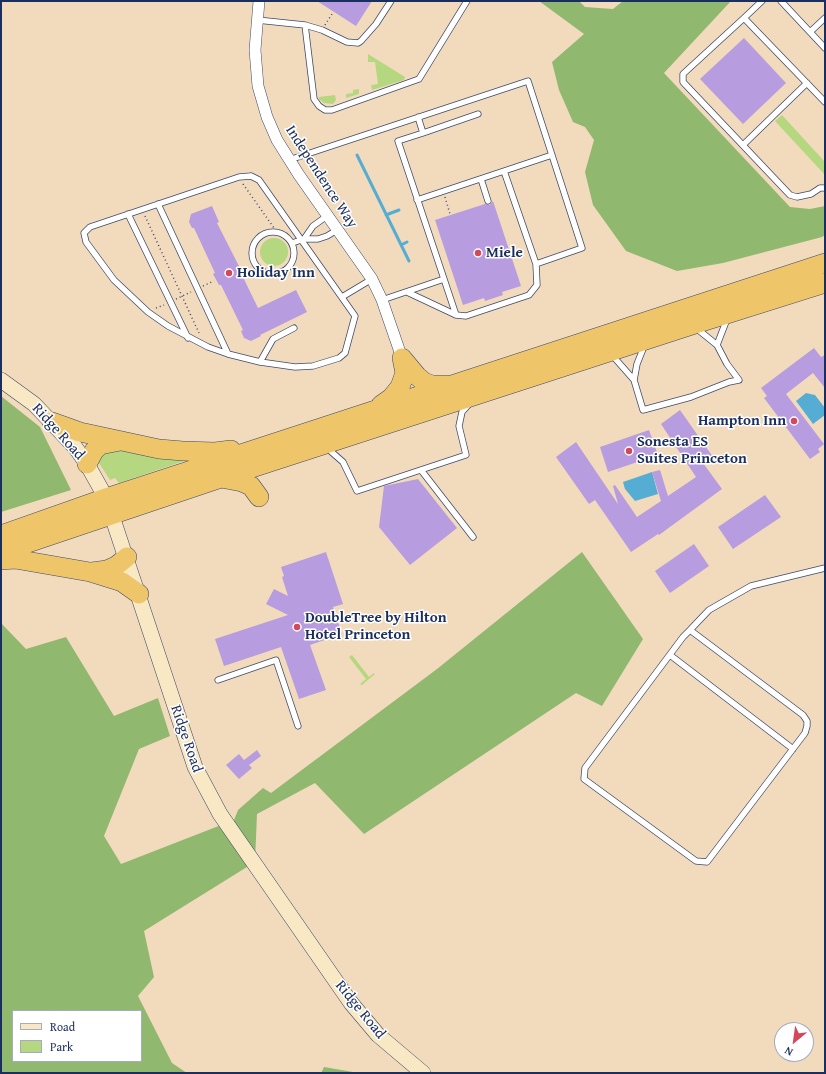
<!DOCTYPE html>
<html>
<head>
<meta charset="utf-8">
<style>
  body { margin:0 }
  #map { position:relative; width:826px; height:1074px; overflow:hidden; background:#f2dbbd; font-family:"Gentium Book Plus",serif }
  canvas { display:block }
  .frame { position:absolute; inset:0; border:2px solid #1b2f5e; pointer-events:none }
  .legend { position:absolute; left:12px; top:1010px; width:130px; height:52px; box-sizing:border-box; background:#fff; border:1px solid #a4acbf; margin:0; padding:5px 7px; list-style:none; font-size:12px; color:#1b2f5e }
  .legend li { display:flex; align-items:center; gap:8px; height:20px }
  .legend b { width:20px; border:1px solid #a4acbf }
  .north { position:absolute; left:774px; top:1022px; width:40px; height:40px; box-sizing:border-box; background:#fff; border:1px solid #a4acbf; border-radius:50%; rotate:209deg; font-size:11px; font-weight:700; line-height:16px; text-align:center; color:#1b2f5e }
  .north::after { content:''; display:block; margin:auto; width:14px; height:18px; background:#d1495b; clip-path:polygon(50% 0,100% 100%,50% 72%,0 100%) }
</style>
</head>
<body>
<div id="map">
<canvas width="826" height="1074"></canvas>
<div class="frame"></div>
<ul class="legend">
<li><b style="height:5px;background:#f8e8c3"></b>Road</li>
<li><b style="height:11px;background:#b5d77f"></b>Park</li>
</ul>
<div class="north">N</div>
</div>
<script>
const c = document.querySelector('canvas').getContext('2d');
c.lineJoin = 'round';
function paint(path, color) { c.fillStyle = color; c.fill(path, 'evenodd'); }
const toPath = rows => new Path2D(rows.map(r => 'M' + r).join(''));
function strokePath(path, color, width, dash) { c.strokeStyle = color; c.lineWidth = width; c.lineCap = dash ? 'butt' : 'round'; c.setLineDash(dash || []); c.stroke(path); }
function label(font, color, halo, rows, align = 'center') {
  c.font = font + ' "Gentium Book Plus",serif'; c.lineWidth = 3; c.setLineDash([]); c.textBaseline = 'middle'; c.strokeStyle = halo; c.fillStyle = color; for (const [text, x, y, turn = 0] of rows) {
    c.save(); c.translate(x, y); c.rotate((+turn || 0) * Math.PI / 180); c.textAlign = isNaN(turn) ? turn : align; if (halo) c.strokeText(text, 0, 0); c.fillText(text, 0, 0); c.restore();
  }
}
const green = toPath([
  [368,54,405,77,404,80,372,90,371,85,378,84,375,62,368,62],
  [359,89,359,94,346,98,346,94,353,93,353,90],
  [335,95,336,100,333,104,324,103,319,99,319,97],
  [782,115,825,162,825,175,775,121],
  '260 252a14 14 0 1 1 28 0a14 14 0 1 1-28 0Z',
  [116,447,187,460,119,483,115,478,110,480,97,460,102,451],
  [352,655,369,677,374,673,375,674,362,685,360,684,366,679,349,657]
]);
const forest = toPath([
  [539,1,579,1,585,7,613,9,623,1,731,1,664,73,790,207,810,209,825,206,825,235,822,237,723,263,677,271,626,251,593,205,585,172,594,140,585,127,573,122,559,90,552,62,584,34],
  [1,396,40,427,71,490,1,512],
  [582,552,643,639,602,706,576,693,364,834,315,783,257,814,255,862,144,931,154,977,138,996,172,1063,187,1073,1,1073,1,623,26,649,66,637,114,716,158,698,170,736,139,749,104,836,121,864,234,820,238,810,263,788,271,793,437,669],
  [13,1011,141,1011,141,1061,13,1061],
  [324,1067,353,1072,321,1073]
]);
const water = toPath([
  [806,393,815,395,825,408,825,415,813,424,796,401],
  [652,472,658,494,635,501,625,489,623,482]
]);
const stream = toPath([
  [357,155,409,261],
  [386,215,399,210],
  [401,245,407,242]
]);
const building = toPath([
  [317,1,372,1,356,26],
  [744,38,786,83,743,124,700,79],
  [493,201,521,286,502,292,503,295,485,301,484,298,463,305,435,220,485,204,490,205],
  [212,206,219,222,217,223,243,274,242,275,258,308,296,290,307,312,260,335,261,336,251,341,244,338,241,331,243,330,221,285,219,285,213,274,215,273,194,228,192,228,189,222,191,214],
  [814,348,821,357,825,355,825,388,813,373,786,394,824,444,818,449,820,452,810,459,764,398,767,396,761,388],
  [680,410,713,457,703,463,722,489,659,535,658,534,631,552,595,500,589,504,556,457,576,442,618,504,613,486,615,485,637,517,661,501,652,472,660,470,668,496,696,477,661,424],
  [649,430,658,455,608,472,600,447],
  [418,479,457,528,410,565,379,527,384,486],
  [765,495,781,517,733,549,718,527],
  [694,544,709,566,670,593,655,571],
  [326,552,343,604,333,607,342,634,310,645,326,690,299,699,281,647,224,666,215,639,288,615,266,604,274,589,288,596,282,577,284,576,281,567],
  [257,750,261,756,249,765,252,768,239,779,226,765,239,754,244,760]
]);
const path = toPath([
  [325,25,332,14],
  [243,184,274,228,273,231],
  [445,197,450,214],
  [145,216,199,333],
  [203,286,214,281],
  [176,299,191,292],
  [156,308,164,305]
]);
const lane = toPath([
  [781,1,825,48],
  [744,18,762,1],
  [257,20,305,25,322,30,347,42,358,43,361,41,376,24,391,1],
  [305,25,314,99,319,106,325,110,332,110,419,79,467,1],
  [810,32,825,18],
  [825,102,744,18,683,74,683,82,790,195,797,197,811,194,820,188,825,188],
  [418,117,423,133,398,141,444,279],
  [423,133,478,114],
  [743,145,807,83],
  [289,160,528,81,582,248,536,264,537,285,529,295,466,316,456,315,407,292],
  [504,171,536,264],
  [251,176,259,180,355,316,345,353,339,358,313,366,295,367,260,362,228,354,208,347,168,326,148,312,114,280,86,242,84,233,90,227,239,177,251,176],
  [481,179,488,201],
  [417,200,552,155],
  [158,204,228,354],
  [128,214,188,338],
  '252 253a21 21 0 1 1 42 0a21 21 0 1 1-42 0Z',
  [304,239,313,226,327,216],
  [292,243,304,239,318,239,327,236,337,230],
  [342,297,372,279],
  [382,300,444,279,456,315],
  [717,345,727,319],
  [612,355,634,380,643,410,691,397,729,382,739,380,727,364,717,345,696,328],
  [260,362,273,339,294,328],
  [634,380,637,364,645,344],
  [327,448,343,462,357,491,466,455,459,426,462,412,470,403],
  [421,470,473,537],
  [690,630,803,715,807,721,807,726,805,733,707,862,696,861,584,779,585,768,683,637,690,630,709,610,751,586,825,568],
  [670,655,793,749],
  [218,680,276,660,298,726]
]);
const street = toPath([
  [259,1,255,50,258,86,267,117,277,140,299,175,372,279,382,300,402,358]
]);
const secondary = toPath([
  [1,380,34,404,75,447,87,464,106,498,195,767,220,814,351,1003,378,1035,423,1073]
]);
const highway = toPath([
  [402,358,417,376,424,382,432,385,447,385],
  [381,405,391,398,400,387,405,373,402,358],
  [52,422,80,432,159,449,183,451,215,452,231,450],
  [87,464,94,451,100,445,120,441],
  [221,478,242,482,251,486,259,497],
  [1,535,106,498,825,263],
  [1,552,221,478,692,325,825,283],
  [1,560,15,559,90,572,122,582,139,594],
  [92,572,107,570,116,566,127,557]
]);
const markers = [
  [478,253,4,"#d1495b"],
  [229,273,4,"#d1495b"],
  [794,421,4,"#d1495b"],
  [629,451,4,"#d1495b"],
  [297,627,4,"#d1495b"]
];
const streetNames = [
  ["Independence Way",321,177,57],
  ["Ridge Road",58,432,48],
  ["Ridge Road",186,739,71],
  ["Ridge Road",360,1010,51]
];
const poiNames = [
  ["Miele",486,253],
  ["Holiday Inn",237,273],
  ["Hampton Inn",786,421,"right"],
  ["Sonesta ES",637,442],
  ["Suites Princeton",637,459],
  ["DoubleTree by Hilton",305,618],
  ["Hotel Princeton",305,635]
];
paint(green, '#b5d77f');
paint(forest, '#90b86e');
paint(water, '#56add3');
strokePath(stream, '#56add3', 3);
paint(building, '#b79cdf');
strokePath(lane, '#3b496c', 7);
strokePath(street, '#3b496c', 12);
strokePath(secondary, '#3b496c', 16);
strokePath(highway, '#3b496c', 20);
strokePath(path, '#3b496c', 1.5, [1, 3]);
strokePath(lane, '#fff', 5.5);
strokePath(street, '#fff', 11);
strokePath(secondary, '#f8e8c3', 15);
strokePath(highway, '#eec569', 19);
for (const [x, y, r, color] of markers) { const dot = new Path2D(); dot.arc(x, y, r, 0, 2 * Math.PI); c.fillStyle = color; c.fill(dot); strokePath(dot, '#fff', 1.5); }
label('15px', '#1b2f5e', '#fff', streetNames);
label('bold 15px', '#1b2f5e', '#fff', poiNames, 'left');
</script>
</body>
</html>
